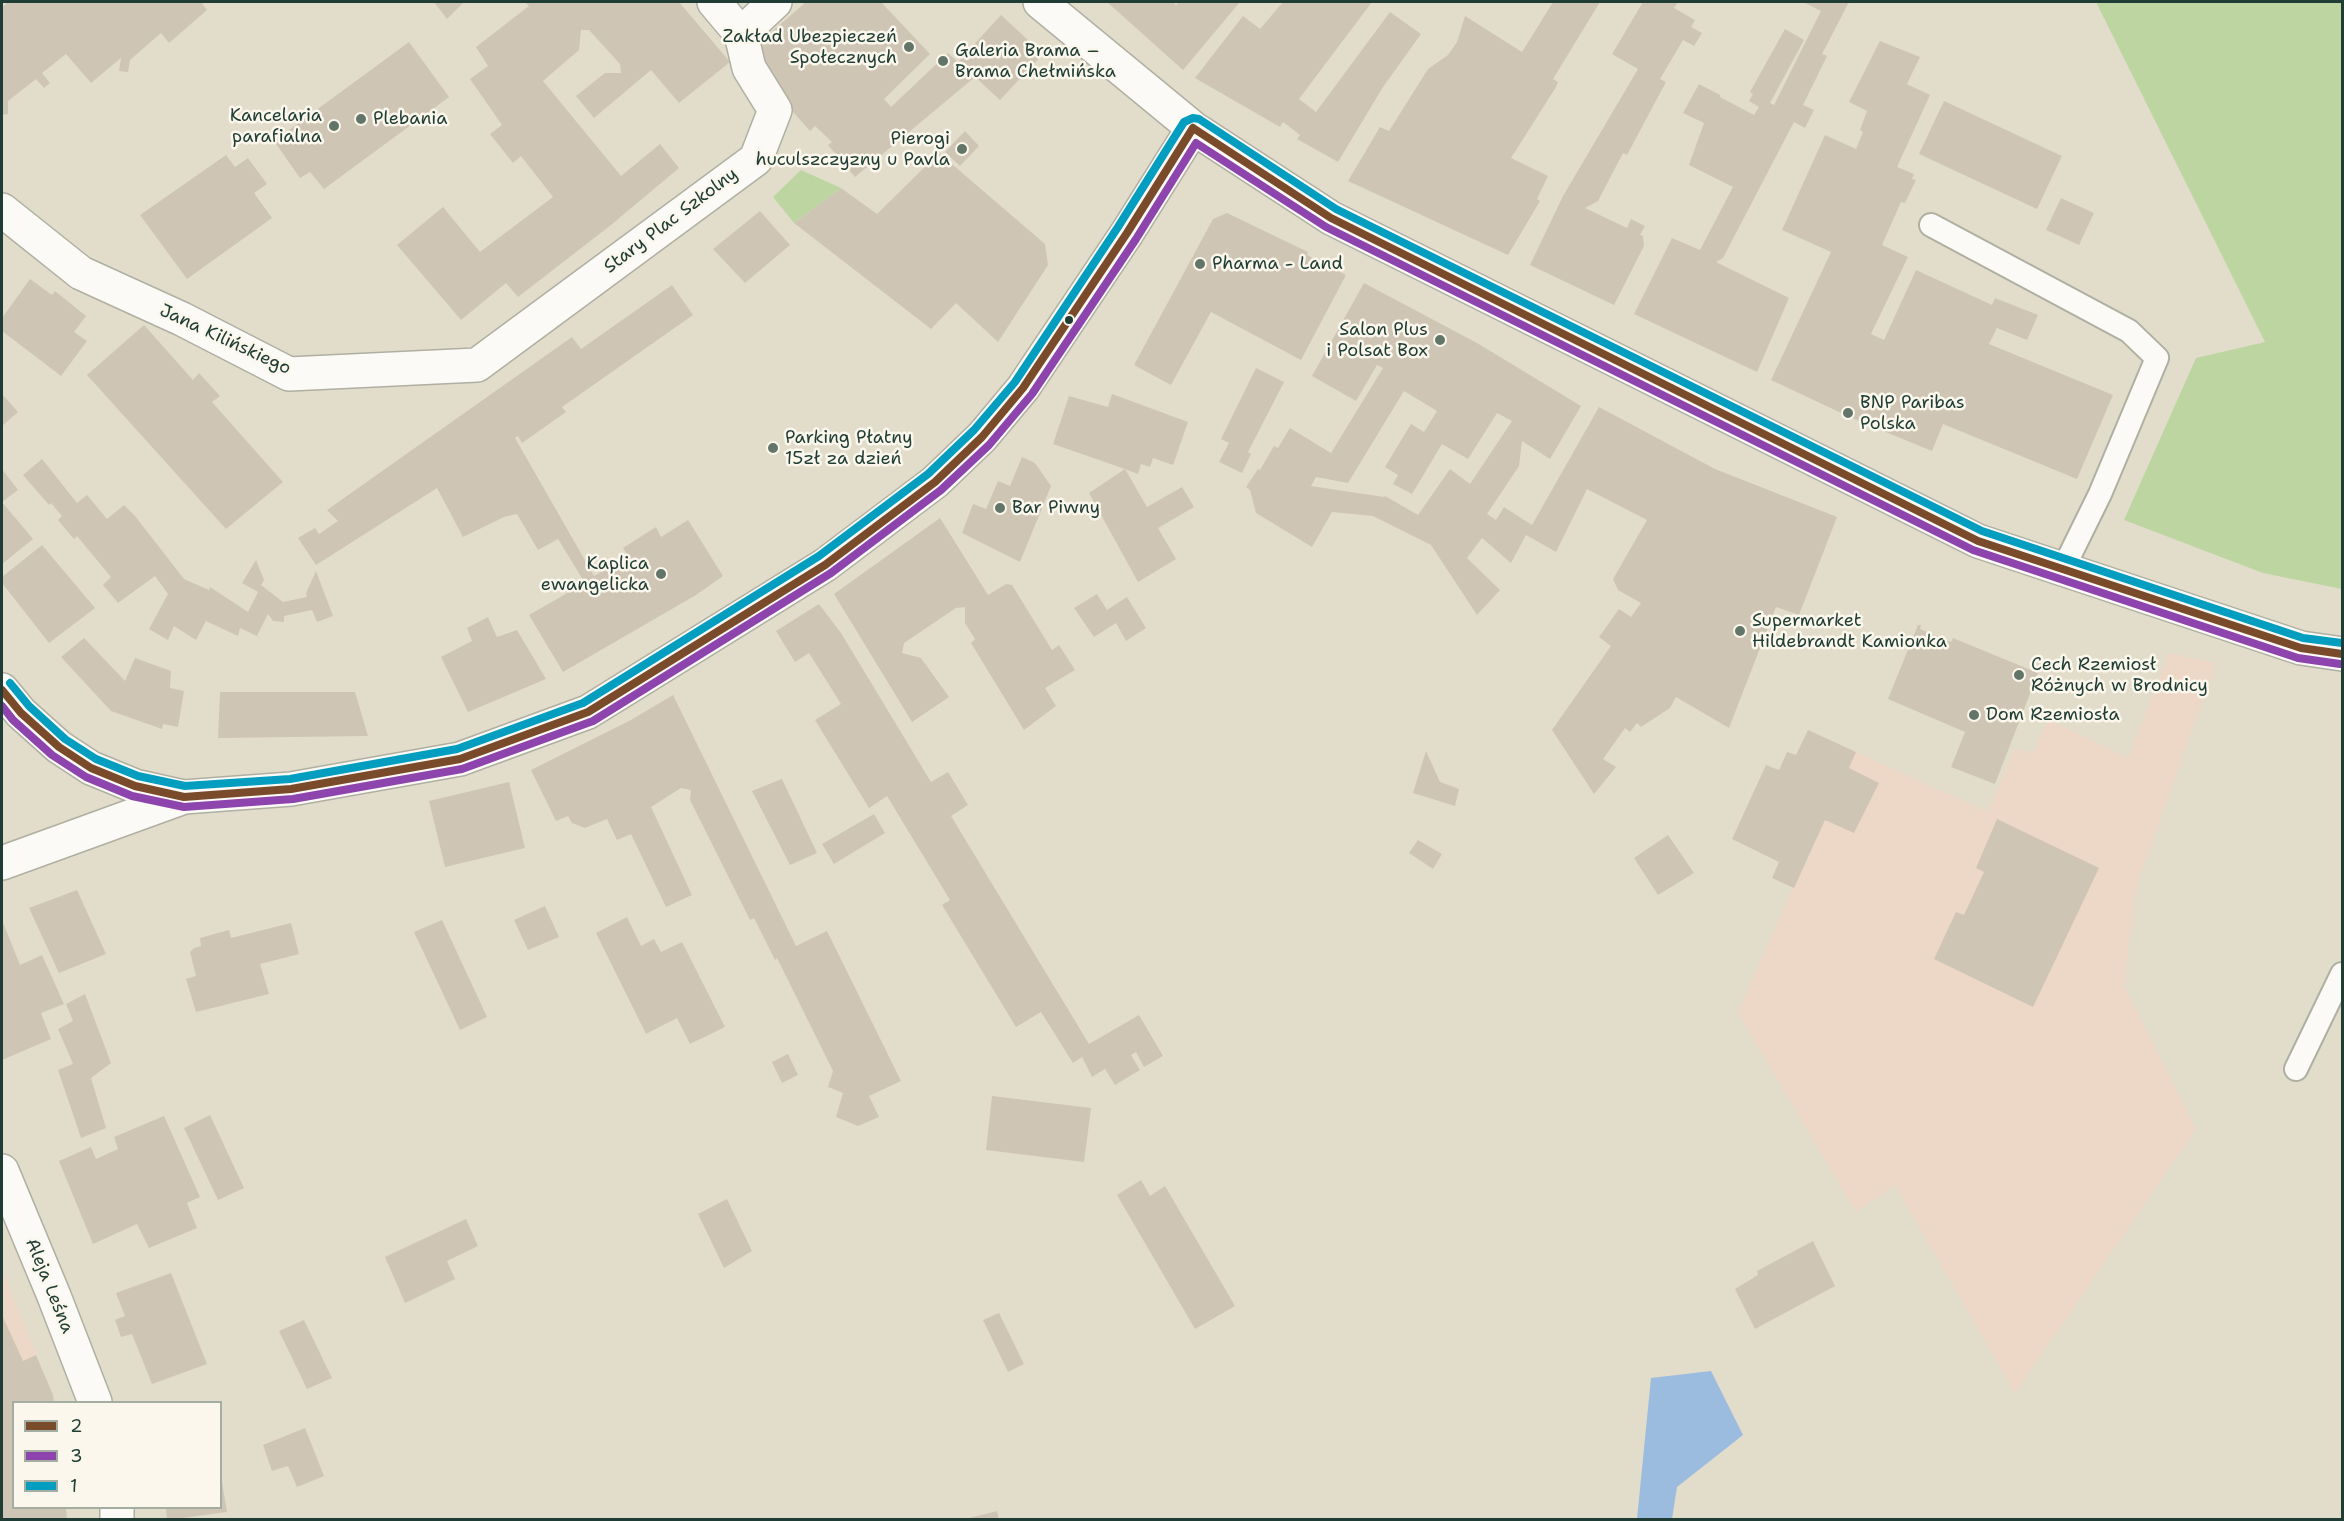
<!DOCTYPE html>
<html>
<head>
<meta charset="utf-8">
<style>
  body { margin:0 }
  #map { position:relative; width:2344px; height:1521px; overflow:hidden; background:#e2ddcb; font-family:"Shantell Sans",sans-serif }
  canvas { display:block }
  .frame { position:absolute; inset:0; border:3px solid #1f3d34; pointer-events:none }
  .legend { position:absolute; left:12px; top:1401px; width:210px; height:108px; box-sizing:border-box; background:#fbf7ec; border:2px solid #a3ada2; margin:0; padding:8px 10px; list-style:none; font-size:18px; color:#1f3d34 }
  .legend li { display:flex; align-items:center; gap:12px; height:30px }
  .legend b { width:30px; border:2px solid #a3ada2 }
</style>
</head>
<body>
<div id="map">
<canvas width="2344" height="1521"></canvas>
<div class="frame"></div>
<ul class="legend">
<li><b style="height:8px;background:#7a4b2a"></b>2</li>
<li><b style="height:8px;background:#8e44ad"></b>3</li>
<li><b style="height:8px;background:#039ebf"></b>1</li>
</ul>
</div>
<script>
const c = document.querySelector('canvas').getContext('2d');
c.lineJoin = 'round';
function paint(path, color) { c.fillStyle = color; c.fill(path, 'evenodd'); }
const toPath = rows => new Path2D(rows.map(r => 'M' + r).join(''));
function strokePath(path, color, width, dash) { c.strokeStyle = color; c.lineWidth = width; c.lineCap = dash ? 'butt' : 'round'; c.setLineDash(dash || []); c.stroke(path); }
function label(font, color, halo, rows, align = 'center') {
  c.font = font + ' "Shantell Sans",sans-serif'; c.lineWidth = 5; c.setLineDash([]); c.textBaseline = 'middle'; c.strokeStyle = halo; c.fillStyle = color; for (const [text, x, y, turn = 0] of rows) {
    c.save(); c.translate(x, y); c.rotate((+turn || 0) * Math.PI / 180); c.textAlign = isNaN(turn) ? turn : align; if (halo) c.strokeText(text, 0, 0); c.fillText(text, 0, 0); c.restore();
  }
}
const built = toPath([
  [2169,653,2216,663,2136,887,2124,986,2196,1129,2015,1393,1895,1185,1856,1212,1738,1013,1800,870,1803,870,1825,820,1854,833,1879,783,1849,768,1856,752,1988,812,2015,748,2033,754,2048,719,2128,758],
  [2,1268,51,1392,52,1402,14,1402,14,1508,65,1508,67,1519,2,1519]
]);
const green = toPath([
  [2096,2,2342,2,2342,589,2263,573,2124,520,2196,358,2265,342],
  [801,170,841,188,794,223,773,197]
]);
const water = toPath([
  [1711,1371,1743,1435,1677,1487,1672,1519,1637,1519,1651,1378]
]);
const building = toPath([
  [8,2,201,2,207,10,169,43,161,33,130,60,128,72,119,71,121,58,91,83,66,54,42,73,50,83,44,88,36,79,8,101,8,114,2,115,2,7],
  [434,2,464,2,447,19],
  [525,2,679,2,730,62,679,103,651,70,594,118,576,96,605,73,621,73,620,64,589,30,581,30,579,50,543,81,621,176,660,144,679,168,611,225,518,297,506,283,461,320,397,245,443,207,480,252,553,197,521,156,513,163,490,134,502,125,470,79,488,66,476,47,529,6],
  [806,2,881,2,930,54,884,99,891,107,948,53,958,62,1001,15,1043,54,1000,100,975,77,855,177,828,145,832,142,815,126,810,131,768,84,760,42],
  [1107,2,1173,2,1176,5,1179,2,1240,2,1183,70],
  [1283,2,1372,2,1299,99,1316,112,1390,12,1421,34,1383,87,1338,162,1297,139,1300,135,1283,122,1280,127,1195,78,1243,16,1260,29],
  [1553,2,1600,2,1553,79,1558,82,1556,87,1511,158,1548,176,1537,199,1540,201,1508,255,1348,181,1380,127,1389,131,1428,69,1448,55,1457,42,1465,16,1522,52],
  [1643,2,1678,2,1674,8,1695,20,1691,27,1702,33,1694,46,1683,40,1660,79,1666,82,1627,155,1623,153,1598,201,1585,208,1627,228,1631,219,1645,226,1640,235,1643,236,1644,246,1614,305,1530,265,1563,196,1638,69,1612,54],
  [1803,2,1849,2,1822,54,1827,56,1803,105,1814,110,1805,128,1794,122,1723,258,1716,262,1789,298,1757,372,1634,314,1672,238,1700,250,1733,187,1689,165,1704,123,1683,113,1699,84,1720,95,1720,97,1754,115,1759,107,1749,101,1753,94,1750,92,1785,29,1804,40,1770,103,1774,105,1821,11],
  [1880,41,1920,57,1907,84,1930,95,1897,167,1914,174,1912,179,1916,180,1905,203,1901,202,1882,245,1908,257,1871,334,1884,340,1916,270,1992,305,1995,298,2038,315,2027,340,1997,328,1989,344,2113,395,2077,479,1943,424,1932,451,1854,419,1771,380,1831,252,1782,230,1825,135,1856,149,1863,132,1860,130,1867,111,1849,102],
  [409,42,449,97,324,189,310,172,300,178,274,141],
  [1944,101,2062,156,2037,209,1919,154],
  [965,131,979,146,960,166,945,152],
  [939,153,1045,244,1048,265,998,342,956,303,931,329,794,223,841,188,877,214],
  [226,155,235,167,248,158,267,184,254,193,272,218,187,279,140,215],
  [2061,198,2094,213,2079,245,2046,230],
  [760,211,790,245,745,283,713,249],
  [1227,213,1308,252,1307,255,1346,275,1301,360,1211,312,1171,385,1134,365,1213,219],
  [30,279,52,295,55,291,86,316,74,332,87,341,61,376,2,331,2,318],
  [1364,283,1477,343,1581,406,1550,459,1522,441,1519,466,1487,514,1496,520,1504,507,1532,525,1599,407,1715,469,1837,517,1799,615,1776,607,1729,728,1676,697,1670,708,1641,727,1637,723,1630,732,1625,728,1603,759,1616,767,1594,794,1552,730,1611,646,1599,637,1619,609,1631,617,1641,603,1618,590,1613,579,1647,520,1587,489,1556,552,1526,535,1511,563,1482,538,1467,558,1500,590,1477,615,1431,545,1373,516,1332,512,1312,547,1256,513,1250,490,1246,487,1258,469,1260,470,1274,446,1278,448,1290,428,1331,453,1383,368,1377,365,1356,401,1312,376],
  [1404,391,1437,411,1424,432,1411,424,1385,467,1398,475,1393,484,1412,494,1442,444,1468,459,1497,413,1512,421,1470,484,1450,469,1418,515,1385,496,1384,497,1311,486,1316,477,1348,483],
  [672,285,693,315,562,407,566,412,522,443,518,436,515,438,594,576,628,556,623,548,656,527,661,537,688,520,723,576,696,595,563,672,529,615,585,583,558,539,538,550,517,514,504,517,463,537,437,488,316,565,298,538,315,528,319,534,338,521,327,510,572,337,581,349],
  [144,325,193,380,199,373,220,396,212,402,283,482,226,529,87,375],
  [1256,368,1284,382,1248,452,1251,454,1242,473,1219,462,1229,443,1221,439],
  [2,394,18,412,2,426],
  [1112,394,1188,422,1173,465,1153,458,1150,467,1141,464,1138,474,1125,469,1147,507,1182,487,1194,507,1158,528,1176,559,1138,582,1089,493,1125,469,1053,444,1069,396,1108,407],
  [1022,457,1035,463,1051,486,1020,562,962,533,973,504,986,509,998,481,1010,486],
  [42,459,77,503,87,495,107,519,124,505,135,516,184,579,209,590,210,587,248,612,258,592,242,583,256,560,264,580,261,585,283,602,307,597,306,593,316,571,333,616,317,622,312,610,284,616,284,622,273,621,268,614,257,636,240,628,238,636,206,621,196,640,174,626,168,640,149,629,168,594,155,576,118,603,103,585,111,577,77,536,74,539,58,520,62,516,51,503,49,505,23,475],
  [2,469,18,490,2,502,33,539,2,564],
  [940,518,988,595,1006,584,1012,585,1052,650,1059,645,1075,670,1045,688,1056,706,1024,730,971,643,975,639,965,623,965,607,956,608,904,643,902,653,921,658,949,697,912,722,834,594],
  [42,545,95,608,49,643,2,583,2,577],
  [1097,594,1107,610,1127,597,1146,628,1126,641,1116,623,1094,637,1074,608],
  [819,604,841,633,931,782,948,772,968,805,951,816,1089,1044,1139,1015,1163,1056,1144,1067,1136,1052,1131,1055,1140,1070,1115,1085,1105,1069,1092,1077,1082,1057,1073,1063,1041,1012,1016,1027,942,905,950,900,887,796,869,808,815,720,841,704,809,653,795,662,776,631],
  [488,617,497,637,517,630,546,679,468,712,441,657,472,641,467,628],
  [1918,625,1921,625,1920,629,1951,642,1953,638,2038,673,1995,784,1951,767,1965,732,1888,699],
  [84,638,125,681,135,658,171,671,170,688,184,691,178,727,163,724,162,729,111,711,61,657],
  [220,692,355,692,368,736,218,738],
  [673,695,796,946,827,931,901,1081,869,1096,879,1117,858,1126,836,1117,843,1093,828,1087,833,1071,777,958,775,960,754,918,750,920,690,800,691,790,681,788,651,807,692,895,666,907,631,834,617,840,607,819,585,828,572,823,568,816,556,821,531,770,631,720],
  [1808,730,1856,752,1849,768,1879,783,1854,833,1825,820,1794,888,1772,878,1779,862,1732,839,1766,765,1779,770,1787,752,1796,755],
  [1426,751,1440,782,1459,789,1455,806,1413,793],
  [782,779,817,853,790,865,752,791],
  [509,782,525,848,445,867,429,801],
  [874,814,885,833,834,864,822,844],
  [1997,819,2099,868,2033,1007,1934,959,1956,912,1964,915,1984,872,1976,868],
  [1668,835,1694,873,1658,895,1634,858],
  [1418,840,1442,854,1433,869,1409,853],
  [77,890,106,954,59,973,29,908],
  [545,906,559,937,528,950,514,920],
  [627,917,641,946,654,939,661,952,682,942,725,1027,690,1044,677,1018,646,1034,596,933],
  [2,920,20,965,42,955,64,1004,41,1013,51,1039,2,1060],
  [442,920,487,1017,460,1030,414,932],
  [291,923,299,954,260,964,269,994,196,1012,186,979,196,976,190,952,194,948,201,946,200,938,229,930,231,938],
  [85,994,111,1063,91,1078,106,1128,81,1138,58,1070,73,1064,58,1029,73,1021,66,1004],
  [788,1054,798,1075,782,1083,772,1062],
  [992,1096,1091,1108,1084,1162,986,1150],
  [210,1115,244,1188,218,1200,184,1128],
  [164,1116,200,1197,187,1203,197,1228,149,1248,137,1224,93,1244,59,1161,91,1147,96,1159,118,1149,114,1137],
  [1141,1180,1150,1196,1165,1186,1235,1306,1195,1329,1117,1195],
  [727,1199,752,1251,724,1268,698,1214],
  [466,1219,478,1246,447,1261,455,1279,405,1303,385,1257],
  [1813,1241,1835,1286,1755,1329,1735,1289,1758,1275,1757,1271],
  [171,1273,207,1364,152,1384,132,1334,121,1337,115,1320,125,1316,116,1293],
  [999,1313,1024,1364,1008,1372,983,1320],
  [2,1315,23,1361,36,1355,53,1395,54,1402,14,1402,14,1508,66,1508,67,1520,2,1520],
  [304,1320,332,1378,307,1389,279,1331],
  [305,1428,324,1476,297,1487,288,1466,272,1471,263,1445],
  [220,1470,227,1512,167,1520,166,1508,220,1508],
  [997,1511,999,1520,965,1520,965,1519]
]);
const lane = toPath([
  [1931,225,2129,331,2157,358,2100,494,2063,569],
  [2296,1069,2342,974]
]);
const street = toPath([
  [1040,2,1193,128,1331,218,1978,541,2301,648,2342,654],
  [741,34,775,2],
  [2,210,81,273,182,319,289,374,477,365,756,159,775,110,749,68,741,34,714,2],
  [2,690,21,713,59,747,91,768,135,786,184,797,291,789,460,759,588,712,825,565,935,482,982,437,1023,388,1127,233,1193,128],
  [2,863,184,797],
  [2,1171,54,1296,95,1402],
  [117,1508,117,1520]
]);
const bus1 = toPath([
  [1193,128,1331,218,1978,541,2301,648,2342,654],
  [2,690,21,713,59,747,91,768,135,786,184,797,291,789,460,759,588,712,825,565,935,482,982,437,1023,388,1127,233,1193,128]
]);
const bus2 = toPath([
  [2,706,13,720,52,755,86,777,132,796,184,807,293,799,462,769,593,721,831,573,941,490,989,445,1032,394,1136,239,1196,143,1326,227,1973,550,2298,658,2340,664]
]);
const bus3 = toPath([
  [10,683,29,706,65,739,96,759,138,776,185,786,290,779,457,749,583,703,819,556,928,474,974,430,1015,382,1118,227,1184,122,1193,118,1199,119,1336,209,1982,531,2303,638,2342,643]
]);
const markers = [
  [909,47,6,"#637569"],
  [943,61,6,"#637569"],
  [361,119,6,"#637569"],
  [334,126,6,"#637569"],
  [962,149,6,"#637569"],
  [1200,264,6,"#637569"],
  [1069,320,5,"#1f3d34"],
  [1440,340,6,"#637569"],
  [1848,413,6,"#637569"],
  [773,448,6,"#637569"],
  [1000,508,6,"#637569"],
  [661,574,6,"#637569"],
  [1740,631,6,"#637569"],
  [2019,675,6,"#637569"],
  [1974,715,6,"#637569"]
];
const poiNames = [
  ["Zakład Ubezpieczeń",897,37,"right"],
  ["Społecznych",897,58,"right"],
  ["Galeria Brama –",955,51],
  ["Brama Chełmińska",955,72],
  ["Kancelaria",322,116,"right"],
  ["parafialna",322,137,"right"],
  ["Plebania",373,119],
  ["Pierogi",950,139,"right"],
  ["huculszczyzny u Pavla",950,160,"right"],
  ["Pharma - Land",1212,264],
  ["Salon Plus",1428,330,"right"],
  ["i Polsat Box",1428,351,"right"],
  ["BNP Paribas",1860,403],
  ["Polska",1860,424],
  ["Parking Płatny",785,438],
  ["15zł za dzień",785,459],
  ["Bar Piwny",1012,508],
  ["Kaplica",649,564,"right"],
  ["ewangelicka",649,585,"right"],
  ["Supermarket",1752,621],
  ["Hildebrandt Kamionka",1752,642],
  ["Cech Rzemiosł",2031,665],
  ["Różnych w Brodnicy",2031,686],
  ["Dom Rzemiosła",1986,715]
];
const streetNames = [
  ["Stary Plac Szkolny",671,221,-37],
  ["Jana Kilińskiego",225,340,25],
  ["Aleja Leśna",49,1286,68]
];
paint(built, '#edd7c7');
paint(green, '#bdd5a0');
paint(water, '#9bbbdf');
paint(building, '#cfc5b4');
strokePath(lane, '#afafa2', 26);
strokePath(street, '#afafa2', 36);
strokePath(lane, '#fbfaf7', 22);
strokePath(street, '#fbfaf7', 33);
strokePath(bus1, '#7a4b2a', 8);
strokePath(bus2, '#8e44ad', 8);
strokePath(bus3, '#039ebf', 8);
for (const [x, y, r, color] of markers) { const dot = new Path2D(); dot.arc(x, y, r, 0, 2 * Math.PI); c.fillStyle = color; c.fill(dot); strokePath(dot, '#fbf7ec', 2); }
label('18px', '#1f3d34', '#fbf7ec', poiNames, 'left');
label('18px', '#1f3d34', '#fbf7ec', streetNames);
</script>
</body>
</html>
